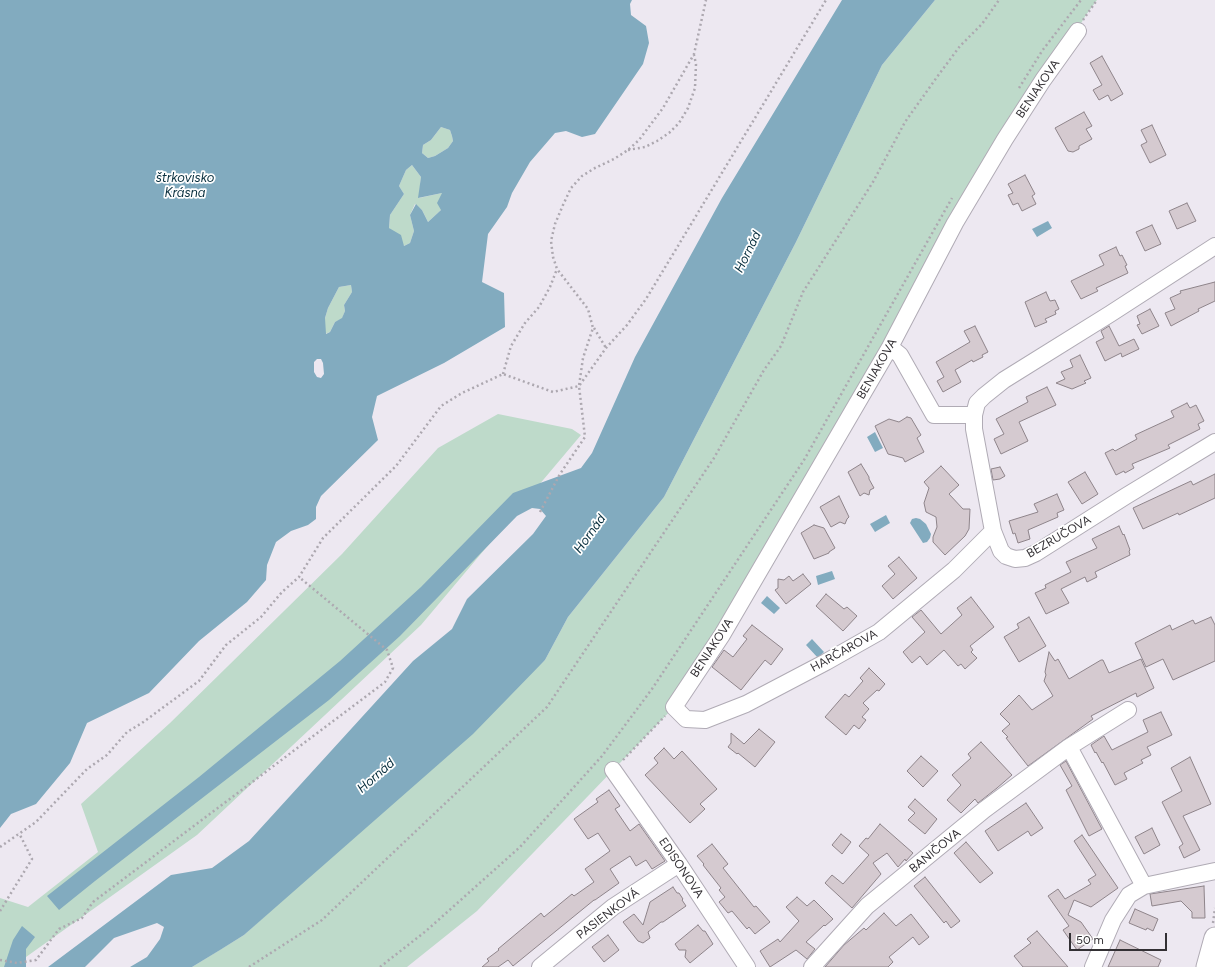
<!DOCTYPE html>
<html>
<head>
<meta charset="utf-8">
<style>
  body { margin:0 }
  #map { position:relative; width:1215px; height:967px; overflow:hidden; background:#ede8f1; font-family:Figtree,sans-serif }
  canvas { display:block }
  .scale { position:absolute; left:1069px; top:933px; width:98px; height:18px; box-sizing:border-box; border:2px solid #333034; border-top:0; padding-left:5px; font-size:12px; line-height:14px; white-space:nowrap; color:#333034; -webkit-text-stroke:3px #fff; paint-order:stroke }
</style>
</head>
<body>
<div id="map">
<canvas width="1215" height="967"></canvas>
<div class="scale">50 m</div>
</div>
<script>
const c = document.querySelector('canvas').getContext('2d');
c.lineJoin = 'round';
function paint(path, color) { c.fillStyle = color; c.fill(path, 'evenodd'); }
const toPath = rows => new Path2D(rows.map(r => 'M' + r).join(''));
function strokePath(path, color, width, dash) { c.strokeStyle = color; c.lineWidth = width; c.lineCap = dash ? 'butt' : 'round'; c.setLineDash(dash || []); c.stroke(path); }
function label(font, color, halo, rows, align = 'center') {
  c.font = font + ' Figtree,sans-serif'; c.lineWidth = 3.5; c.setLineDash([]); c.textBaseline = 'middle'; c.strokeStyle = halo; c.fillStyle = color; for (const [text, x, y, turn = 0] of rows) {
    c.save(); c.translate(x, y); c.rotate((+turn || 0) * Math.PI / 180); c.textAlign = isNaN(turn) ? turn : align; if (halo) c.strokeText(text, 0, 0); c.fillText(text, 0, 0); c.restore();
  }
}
const green = toPath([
  [935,0,1097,0,1086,15,674,707,477,911,407,967,192,967,244,935,545,660,568,617,664,497,796,242,882,65],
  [441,127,450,130,452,136,453,141,448,148,435,156,428,158,422,153,423,145,431,140],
  [412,165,421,177,419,198,442,193,441,210,428,222,422,210,415,204,410,215,414,231,410,243,404,246,389,228,390,215,404,194,399,186,406,170],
  [351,285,352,292,344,305,345,311,342,319,335,322,330,332,325,334,325,318,328,308,339,287],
  [498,414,572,429,581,435,421,625,197,835,12,967,0,967,0,898,28,907,98,852,81,804,170,723,342,554,438,448]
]);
const water = toPath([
  [0,0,632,0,630,4,631,15,646,26,649,43,643,64,595,134,582,137,566,131,555,133,530,162,512,193,507,207,488,234,482,282,504,293,505,327,444,363,377,396,372,417,378,440,321,496,316,507,316,519,308,525,291,531,276,542,267,565,266,580,247,602,199,641,149,693,87,723,70,763,36,804,11,814,0,828],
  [441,127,450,130,452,136,453,141,448,148,435,156,428,158,422,153,423,145,431,140],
  [412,165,421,177,418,198,442,193,437,203,441,210,428,222,422,210,416,204,410,215,414,231,410,243,404,246,401,235,389,228,390,215,404,194,399,186,406,170],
  [351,285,352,292,344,305,345,311,342,318,335,322,330,332,326,334,325,318,328,308,339,287],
  [317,359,321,359,323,363,324,374,321,378,317,377,314,372,314,362],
  [842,0,935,0,882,65,796,242,664,497,568,617,545,660,473,734,244,935,220,950,192,967,130,967,147,957,160,939,164,927,157,923,114,938,85,967,48,967,171,875,212,868,249,841,413,661,452,629,467,599,533,534,546,516,540,509,532,508,517,516,400,636,329,700,95,881,59,910,47,896,199,777,340,661,421,587,513,493,581,468,592,453,635,357,722,198],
  [1048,221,1052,228,1037,237,1032,229],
  [875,432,883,448,875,452,867,437],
  [886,515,890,523,875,532,870,524],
  [916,518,920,519,926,524,931,534,930,538,927,542,923,543,910,523,912,519],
  [832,571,835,579,818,585,816,576],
  [767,596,780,608,774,614,761,603],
  [812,639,824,652,818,658,806,645],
  [22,926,35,937,26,949,26,967,4,967,13,940]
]);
const building = toPath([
  [1102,56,1123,94,1111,101,1108,95,1099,100,1093,90,1102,85,1090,63,1102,56],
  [1084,112,1092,126,1086,129,1092,139,1079,146,1079,149,1073,152,1068,151,1055,128,1084,112],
  [1152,125,1166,155,1150,163,1141,145,1147,142,1141,130,1152,125],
  [1025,175,1035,194,1032,196,1036,204,1022,211,1018,203,1013,205,1008,195,1013,193,1008,184,1025,175],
  [1187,203,1196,221,1177,229,1169,211,1187,203],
  [1152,225,1161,244,1145,251,1136,232,1152,225],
  [1116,247,1120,256,1122,255,1127,265,1125,266,1128,273,1096,288,1098,291,1081,299,1071,281,1104,265,1099,255,1116,247],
  [1215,282,1215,301,1198,309,1199,311,1171,326,1165,313,1175,309,1170,298,1181,293,1180,291,1215,282],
  [1046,292,1050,301,1055,300,1059,309,1055,311,1056,314,1045,319,1047,322,1035,327,1025,302,1046,292],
  [1150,309,1159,326,1142,334,1137,325,1140,324,1137,316,1150,309],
  [975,326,988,352,982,355,983,357,973,362,972,360,955,370,961,382,943,392,937,381,944,377,936,362,970,342,964,331,975,326],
  [1109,326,1119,346,1134,339,1139,349,1122,357,1121,353,1105,361,1096,342,1104,338,1101,331,1109,326],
  [1080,355,1091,378,1084,381,1086,383,1072,389,1056,383,1065,379,1061,372,1073,367,1070,360,1080,355],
  [1047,387,1056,405,1019,422,1028,441,1001,454,994,439,1004,434,996,419,1028,402,1026,397,1047,387],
  [1187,403,1190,408,1196,405,1204,421,1198,424,1200,429,1168,445,1170,448,1132,464,1134,468,1125,473,1124,471,1116,475,1105,453,1113,449,1115,451,1137,439,1135,435,1174,417,1171,411,1187,403],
  [907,417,911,418,921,435,917,438,924,452,905,462,903,458,888,454,875,426,889,419,899,422,907,417],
  [861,464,869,477,869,479,874,488,870,490,869,495,864,493,860,496,848,472,861,464],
  [941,466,959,485,949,494,963,509,970,509,969,529,965,536,945,555,933,542,933,537,937,527,936,517,926,512,924,503,929,488,924,482,941,466],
  [1000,467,1005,476,1000,479,993,480,991,469,1000,467],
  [1085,472,1098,494,1082,504,1068,482,1085,472],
  [1215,474,1215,498,1179,515,1178,513,1143,529,1133,508,1191,481,1193,485,1215,474],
  [1057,494,1064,510,1057,513,1058,517,1028,530,1030,539,1018,543,1015,533,1013,534,1009,521,1038,512,1034,504,1057,494],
  [839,496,849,517,847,519,845,524,840,522,831,527,820,507,839,496],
  [814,525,824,528,835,548,829,552,829,553,814,559,801,533,814,525],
  [1119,526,1123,535,1124,534,1130,550,1129,551,1130,555,1095,572,1097,577,1087,582,1085,577,1061,589,1069,603,1046,614,1035,593,1046,588,1045,585,1071,572,1066,562,1097,548,1092,539,1119,526],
  [899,557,917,578,893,599,882,586,895,574,888,566,899,557],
  [803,574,811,584,786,604,775,590,778,588,778,579,784,580,789,576,793,581,803,574],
  [826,594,844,609,847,607,857,616,843,631,816,606,826,594],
  [971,597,994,627,970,646,973,650,971,652,977,658,965,669,961,664,958,666,944,650,927,665,920,656,912,663,903,652,925,632,912,617,921,610,941,634,962,615,957,608,971,597],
  [1029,617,1046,646,1019,662,1004,637,1019,628,1017,624,1029,617],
  [1211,617,1215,625,1215,661,1173,680,1163,659,1146,667,1135,643,1170,625,1172,630,1193,620,1195,624,1211,617],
  [752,625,783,649,771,665,765,660,741,690,712,667,724,650,733,657,747,639,743,636,752,625],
  [1049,652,1055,661,1058,659,1069,679,1101,660,1103,660,1109,673,1141,659,1154,688,1137,697,1136,693,1091,716,1093,719,1028,766,1006,738,1008,737,1002,731,1010,724,1000,714,1019,695,1032,710,1053,696,1044,681,1046,675,1045,672,1049,652],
  [869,668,885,684,879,691,877,690,863,703,869,709,862,717,866,720,859,729,854,725,846,735,825,717,845,694,849,697,863,681,860,678,869,668],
  [1161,712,1172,735,1147,747,1151,755,1141,760,1143,763,1124,773,1127,779,1115,785,1103,762,1102,763,1096,752,1095,753,1091,745,1104,736,1112,750,1148,732,1143,720,1161,712],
  [759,729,775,742,755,767,738,753,737,754,728,747,731,743,731,733,744,744,759,729],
  [981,742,1012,775,997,788,978,803,975,799,961,813,947,800,961,785,952,775,971,758,968,754,981,742],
  [664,748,674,759,682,751,717,789,700,804,705,809,690,823,645,775,658,763,654,758,664,748],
  [921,756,938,771,923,787,907,771,921,756],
  [1190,757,1211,804,1183,816,1200,850,1184,858,1179,847,1183,844,1162,802,1182,791,1171,768,1190,757],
  [1066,761,1102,829,1089,836,1066,790,1072,786,1060,765,1066,761],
  [609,790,620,806,615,809,630,831,639,824,665,861,652,869,646,860,636,866,630,856,610,869,619,883,595,900,594,900,513,966,508,960,498,967,482,967,489,961,487,959,499,950,498,949,541,913,544,917,572,894,574,896,594,882,585,869,610,851,598,833,588,839,574,819,598,802,596,799,609,790],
  [915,799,937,819,925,834,908,820,915,813,908,807,915,799],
  [1026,803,1043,828,1031,836,1028,831,998,851,985,831,1026,803],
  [880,824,913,853,906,861,905,859,898,867,887,853,873,863,881,874,852,908,825,883,832,875,843,884,869,855,859,846,866,838,868,839,880,824],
  [1152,828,1160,845,1144,854,1135,837,1152,828],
  [841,834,851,842,842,854,832,845,841,834],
  [1082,835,1118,888,1091,907,1074,900,1068,915,1081,922,1093,939,1077,950,1063,930,1069,926,1048,896,1058,889,1065,899,1091,884,1088,880,1096,875,1074,841,1082,835],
  [966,842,993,873,980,883,954,853,966,842],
  [712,844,728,864,723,868,754,907,756,906,770,922,755,934,749,927,747,929,732,911,728,913,719,902,725,897,719,890,721,888,703,865,704,864,697,856,712,844],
  [925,877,960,921,951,928,946,921,944,923,914,886,925,877],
  [1204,886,1205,918,1192,918,1192,912,1181,901,1152,906,1150,894,1204,886],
  [673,887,677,893,679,893,683,899,682,900,686,906,663,922,661,922,648,932,650,938,643,943,638,941,623,922,634,914,643,925,650,902,673,887],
  [797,897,807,906,814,900,833,919,825,926,824,925,806,942,815,949,807,959,796,950,770,967,760,951,778,939,780,942,799,921,786,907,797,897],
  [1135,909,1158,919,1153,931,1147,928,1146,930,1129,923,1135,909],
  [884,913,896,926,911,914,929,937,919,945,913,937,889,957,893,962,888,967,825,967,844,945,864,928,866,930,884,913],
  [698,925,703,931,705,931,713,944,690,963,685,957,686,950,679,950,675,944,698,925],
  [1037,931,1068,967,1023,967,1014,956,1031,943,1027,939,1037,931],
  [608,935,619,950,604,962,592,947,608,935],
  [1120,940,1161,960,1158,967,1108,967,1120,940]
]);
const path = toPath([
  [1083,20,1097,0],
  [1019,88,1042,51,1081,0],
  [628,150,645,147,657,141,669,133,679,123,688,108,695,88,696,64,694,55],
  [594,328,606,348],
  [503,374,511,346,525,323,539,307,550,287,557,269],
  [540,512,560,474,585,437,579,386,583,358,593,328,588,309,557,269,553,257,551,241,555,224,563,205,571,188,582,176,595,168,614,159,628,150,639,140,663,108,694,54,706,0],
  [623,760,665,716],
  [0,847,36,822,87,769,107,755,127,732,142,723,199,681,226,645,261,617,282,592,299,577,323,538,396,466,441,406,462,393,503,374,553,392,579,386,606,348,627,325,646,299,826,0],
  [0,911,32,859,19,833],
  [1213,923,1215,908],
  [0,960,17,963,36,960,59,929,82,918,93,902,385,682,393,668,387,650,299,577],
  [249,967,322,920,547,707,714,458,764,370,781,346,803,292,873,182,905,122,937,77,960,46,982,24,999,0],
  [380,967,426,931,520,847,602,756,652,689,804,460,952,198]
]);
const minor = toPath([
  [1215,246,1110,314,1004,380,984,396,977,403,974,415,974,429,993,531,1001,551,1006,556,1015,559,1025,558,1036,553,1126,496,1215,442],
  [890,347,900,355,934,415,974,415],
  [993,531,954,570,879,632,826,662,746,704,705,720,686,719,674,707,722,635,890,347,955,223,1005,139,1043,80,1078,31],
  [1069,747,1144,886],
  [613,770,679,864,747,967],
  [540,967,613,907,679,864],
  [812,967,867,906,984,810,1069,747,1128,710],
  [1093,967,1113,920,1129,895,1144,886,1215,871]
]);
const major = toPath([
  [1207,967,1215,938]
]);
const streetNames = [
  ["BENIAKOVA",1038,89,-56],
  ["BENIAKOVA",877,369,-60],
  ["BEZRUČOVA",1059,537,-30],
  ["BENIAKOVA",712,648,-57],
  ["HARČAROVA",844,651,-29],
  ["BANIČOVA",935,851,-39],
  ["EDISONOVA",681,868,56],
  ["PASIENKOVÁ",608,914,-37]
];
const waterNames = [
  ["štrkovisko",185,178],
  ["Krásna",185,193],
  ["Hornád",748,252,-64],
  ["Hornád",590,534,-54],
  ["Hornád",376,776,-41]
];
paint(green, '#bedaca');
paint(water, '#82abbf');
paint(building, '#d5cad0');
strokePath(building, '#8e848a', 1);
strokePath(minor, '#b0abb5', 18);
strokePath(major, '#b0abb5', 23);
strokePath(path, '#ada8b0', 2.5, [2, 3]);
strokePath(minor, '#fff', 16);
strokePath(major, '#fff', 21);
label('12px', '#333034', '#fff', streetNames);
label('italic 13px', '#072e3d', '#fff', waterNames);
</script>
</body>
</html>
